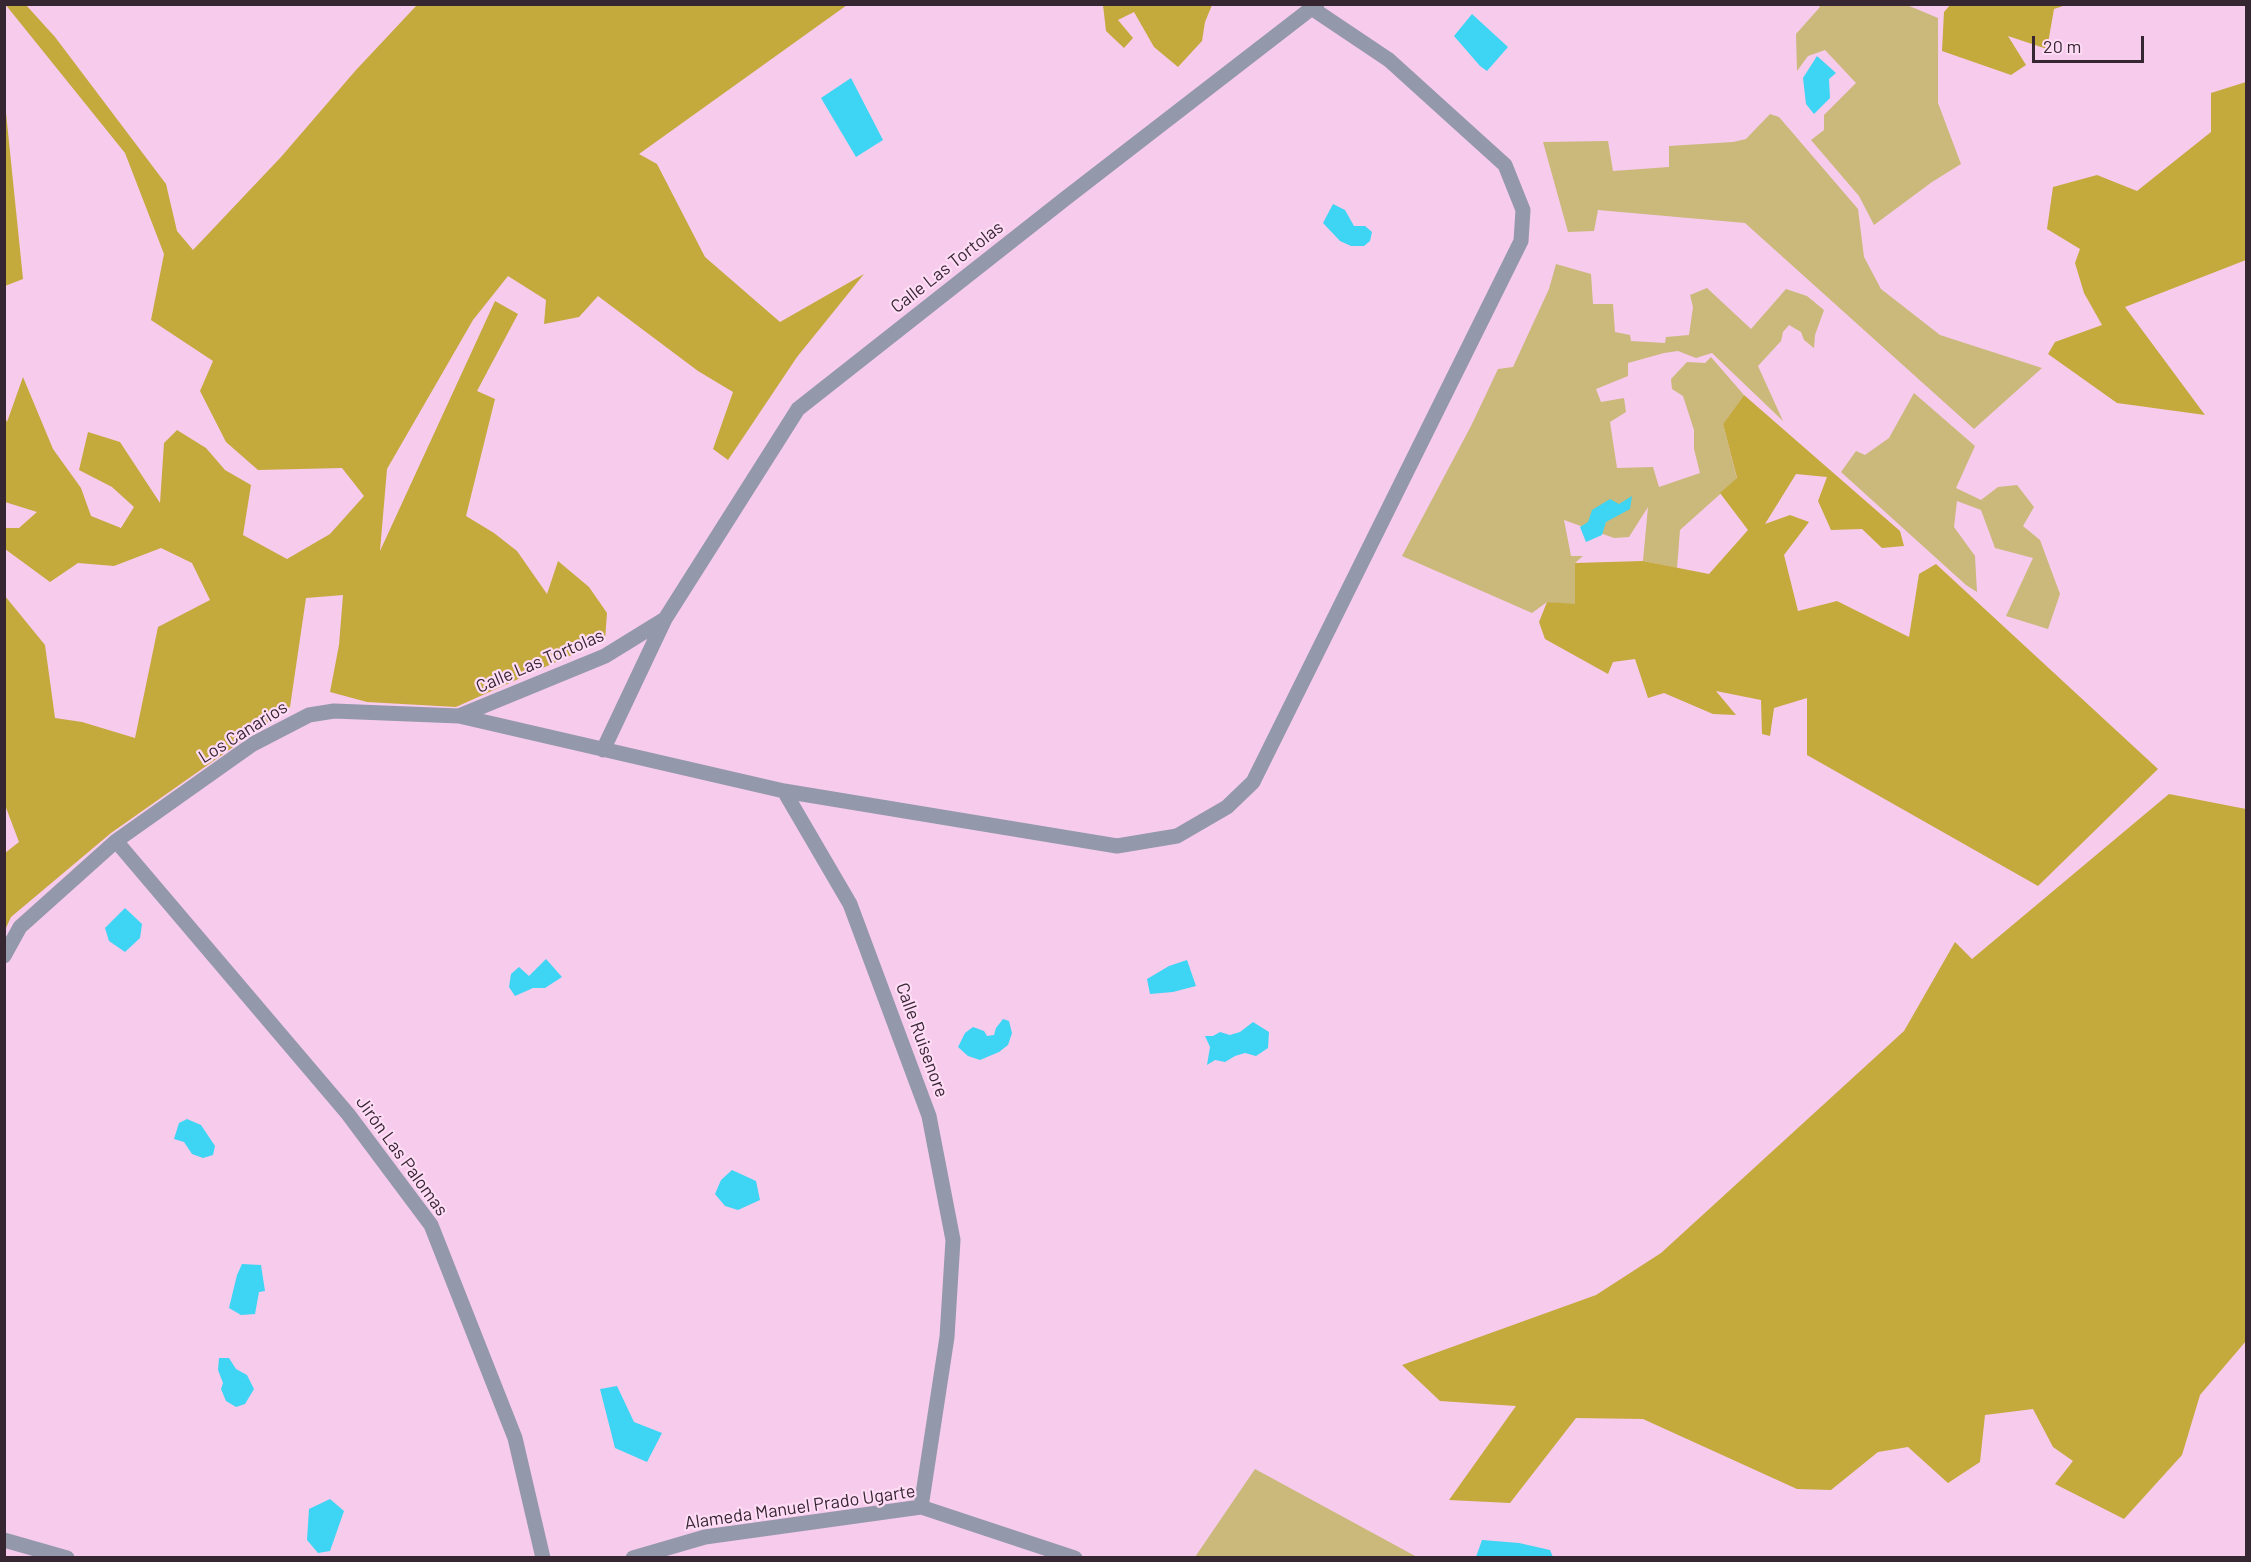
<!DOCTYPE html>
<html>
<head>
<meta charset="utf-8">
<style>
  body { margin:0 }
  #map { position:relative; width:2251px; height:1562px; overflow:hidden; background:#f7cbec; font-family:Barlow,sans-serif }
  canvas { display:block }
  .frame { position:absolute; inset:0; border:6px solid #362632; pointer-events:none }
  .scale { position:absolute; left:2032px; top:36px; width:112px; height:27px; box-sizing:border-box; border:3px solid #362632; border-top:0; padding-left:8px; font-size:18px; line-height:21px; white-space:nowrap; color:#362632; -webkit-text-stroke:4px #ffdcf6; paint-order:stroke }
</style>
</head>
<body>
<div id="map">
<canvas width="2251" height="1562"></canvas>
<div class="frame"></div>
<div class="scale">20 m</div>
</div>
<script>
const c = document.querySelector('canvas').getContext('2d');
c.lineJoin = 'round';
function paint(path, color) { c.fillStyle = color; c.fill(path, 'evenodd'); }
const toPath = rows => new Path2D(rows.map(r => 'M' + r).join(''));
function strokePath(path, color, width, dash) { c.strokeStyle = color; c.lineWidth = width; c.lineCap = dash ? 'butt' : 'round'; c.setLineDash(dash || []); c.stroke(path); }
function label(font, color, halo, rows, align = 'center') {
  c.font = font + ' Barlow,sans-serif'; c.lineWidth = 4.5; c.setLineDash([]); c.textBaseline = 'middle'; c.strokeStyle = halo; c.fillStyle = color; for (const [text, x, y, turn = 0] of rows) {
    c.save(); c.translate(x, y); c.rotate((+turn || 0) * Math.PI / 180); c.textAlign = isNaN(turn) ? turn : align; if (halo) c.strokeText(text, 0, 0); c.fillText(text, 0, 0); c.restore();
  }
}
const green = toPath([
  [1818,5,1907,5,1938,18,1938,103,1961,164,1932,182,1874,225,1859,196,1811,140,1824,130,1824,115,1856,83,1825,50,1808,56,1797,71,1796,34,1820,7],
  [1770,114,1779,117,1858,209,1864,257,1881,289,1940,335,2042,368,1974,429,1745,223,1598,210,1594,231,1568,232,1543,142,1608,141,1613,171,1669,167,1669,146,1733,142,1746,139],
  [1556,264,1591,274,1593,304,1613,304,1615,332,1630,335,1631,341,1665,343,1666,337,1689,335,1693,307,1690,295,1707,288,1751,329,1786,289,1807,296,1824,310,1815,335,1814,348,1804,340,1801,332,1789,325,1783,332,1781,341,1758,366,1783,421,1712,353,1696,358,1678,351,1664,353,1628,363,1628,376,1596,389,1601,402,1624,398,1626,412,1610,422,1617,468,1653,467,1659,487,1700,473,1694,449,1694,430,1683,396,1672,389,1671,379,1687,362,1705,363,1711,357,1744,395,1723,424,1737,479,1680,530,1677,568,1643,561,1648,507,1629,537,1614,538,1564,520,1571,556,1583,556,1575,563,1575,605,1547,602,1532,613,1402,556,1471,426,1498,369,1513,367,1549,289],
  [1914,393,1975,446,1956,488,1981,500,1998,487,2017,485,2034,507,2023,526,2040,540,2060,594,2048,629,2006,616,2033,558,1995,548,1981,510,1957,501,1954,527,1975,556,1977,592,1966,585,1841,472,1856,451,1865,455,1889,438],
  [1255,1469,1417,1557,1195,1557]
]);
const forest = toPath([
  [5,4,26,5,55,37,166,184,177,231,193,250,281,157,356,70,417,5,847,5,639,154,657,164,705,257,780,322,864,274,797,357,728,460,713,449,733,392,698,371,598,296,579,317,544,324,546,300,508,276,473,320,387,469,380,551,495,301,518,314,477,391,495,399,466,516,494,533,517,551,547,594,558,561,589,587,607,613,605,640,456,707,367,702,330,692,339,645,343,595,306,598,290,707,111,833,11,917,5,930,5,853,19,842,5,805,5,596,45,645,55,718,82,722,135,738,158,627,210,600,192,563,161,548,114,566,78,563,50,582,5,549,5,528,19,528,37,512,5,502,5,417,7,422,23,377,53,449,81,488,91,516,121,528,134,507,112,487,79,470,88,432,120,442,160,503,164,443,177,430,206,448,225,470,251,485,243,535,287,559,330,534,364,496,342,468,258,470,226,442,200,391,213,361,151,320,164,254,125,153],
  [1951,4,2066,4,2066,5,2054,9,2047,49,2008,36,2026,65,2011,75,1942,51,1944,12],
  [1103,5,1103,4,1212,5,1205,22,1202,41,1178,67,1154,47,1134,12,1118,20,1133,38,1124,48,1106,31],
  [2246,82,2246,260,2125,307,2205,415,2117,403,2048,354,2055,342,2102,325,2084,293,2075,263,2080,249,2047,229,2053,187,2097,175,2137,191,2211,132,2211,93],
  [5,103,23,279,5,286,4,286],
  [1744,395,1900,531,1904,546,1882,548,1862,529,1831,530,1818,501,1827,477,1796,474,1765,524,1790,515,1809,522,1784,555,1798,611,1837,601,1909,637,1919,574,1936,564,2158,769,2038,886,1807,755,1807,698,1774,708,1770,736,1762,734,1761,700,1716,691,1736,715,1713,714,1664,693,1648,698,1635,659,1613,662,1608,674,1545,639,1539,622,1547,602,1575,604,1575,563,1643,561,1709,574,1748,530,1720,493,1737,478,1723,424],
  [2169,794,2246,809,2246,1341,2200,1395,2182,1455,2124,1519,2055,1484,2073,1461,2053,1447,2033,1409,1985,1415,1980,1462,1948,1483,1908,1447,1878,1452,1831,1490,1797,1489,1643,1419,1576,1418,1510,1503,1449,1500,1516,1406,1440,1401,1402,1365,1596,1295,1661,1253,1904,1031,1955,942,1972,959]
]);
const water = toPath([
  [1472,14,1508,47,1487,71,1480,66,1454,36],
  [1817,56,1836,73,1829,79,1830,98,1814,114,1806,104,1803,78],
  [851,78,883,140,856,157,821,98],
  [1333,204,1345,210,1354,226,1365,226,1372,232,1370,241,1364,246,1351,246,1340,241,1323,223],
  [1632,496,1630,509,1606,522,1602,535,1586,542,1580,527,1588,522,1592,510,1610,499,1619,504],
  [125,908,142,924,140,938,125,952,109,941,105,928],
  [546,959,562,977,545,988,533,988,515,996,509,987,511,974,519,967,529,976],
  [1187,960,1196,986,1173,992,1150,994,1147,979,1169,966],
  [1003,1019,1009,1021,1012,1033,1008,1045,999,1052,980,1060,968,1056,958,1047,965,1033,973,1027,984,1031,987,1036,994,1035,996,1028],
  [1253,1022,1269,1032,1268,1048,1256,1056,1245,1053,1235,1056,1225,1062,1215,1060,1207,1065,1210,1047,1205,1036,1213,1036,1220,1032,1230,1035,1240,1032],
  [187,1119,201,1125,215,1146,213,1155,203,1158,192,1154,184,1142,174,1139,179,1123],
  [732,1170,756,1181,760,1200,738,1210,725,1206,715,1194,721,1180],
  [242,1264,261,1265,265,1291,259,1292,255,1314,241,1315,229,1308,237,1275],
  [219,1358,229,1358,236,1369,247,1375,254,1389,245,1404,236,1407,226,1401,221,1389,223,1383,218,1370],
  [617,1386,634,1422,662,1433,647,1462,615,1448,600,1389],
  [330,1499,344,1511,330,1551,318,1553,307,1540,309,1509],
  [1482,1540,1519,1543,1550,1550,1553,1557,1476,1557]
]);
const street = toPath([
  [459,716,605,656,665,619],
  [603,750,665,619,798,409,1066,198,1317,4],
  [784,791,1117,846,1177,836,1227,807,1253,782,1521,241,1523,210,1505,165,1389,60,1313,9],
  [116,841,348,1114,431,1225,515,1438,543,1558],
  [4,956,20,927,116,841,253,744,309,715,334,711,459,716,784,791,850,904,929,1116,953,1240,947,1337,921,1507],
  [4,1540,67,1558],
  [633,1558,705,1537,921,1507,1075,1558]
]);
const streetNames = [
  ["Calle Las Tortolas",947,267,-38],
  ["Calle Las Tortolas",540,661,-23],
  ["Los Canarios",243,732,-32],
  ["Calle Ruisenore",922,1040,70],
  ["Jirón Las Palomas",402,1156,54],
  ["Alameda Manuel Prado Ugarte",800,1507,-8]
];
paint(green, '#cab97a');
paint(forest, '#c4a93d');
paint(water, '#3ed4f3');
strokePath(street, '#9398ab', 15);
label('18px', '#362632', '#ffdcf6', streetNames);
</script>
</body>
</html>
